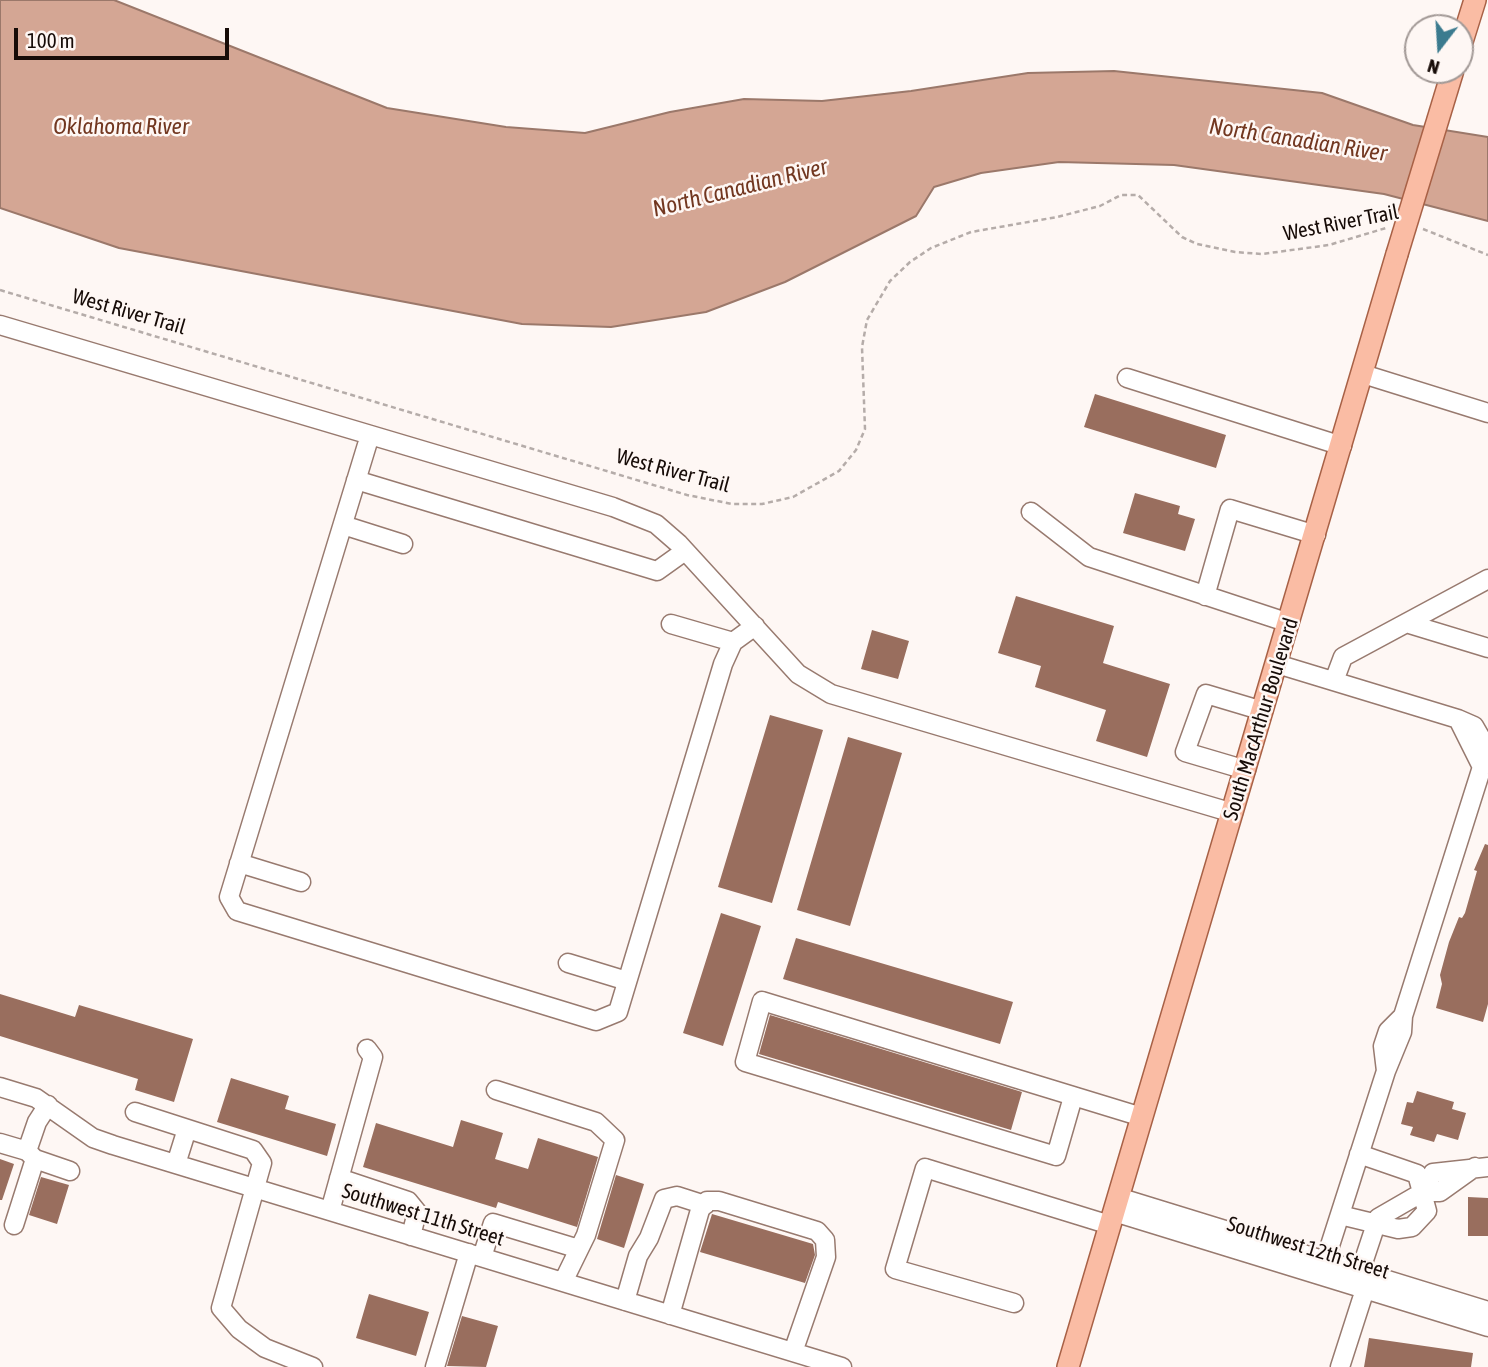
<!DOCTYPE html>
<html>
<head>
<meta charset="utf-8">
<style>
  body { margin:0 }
  #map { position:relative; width:1488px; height:1367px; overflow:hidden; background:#fef7f4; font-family:"Asap Condensed",sans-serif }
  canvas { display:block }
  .north { position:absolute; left:1404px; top:14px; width:70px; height:70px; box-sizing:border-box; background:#fef7f4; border:2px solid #a29996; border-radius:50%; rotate:197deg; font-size:19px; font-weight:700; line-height:28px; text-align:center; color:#170c08 }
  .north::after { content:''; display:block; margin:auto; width:24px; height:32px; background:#3b7b8f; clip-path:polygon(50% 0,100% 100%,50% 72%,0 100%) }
  .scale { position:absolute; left:14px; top:28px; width:215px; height:32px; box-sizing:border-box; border:4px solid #170c08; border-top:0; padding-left:9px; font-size:21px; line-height:24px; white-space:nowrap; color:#170c08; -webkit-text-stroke:5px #fef7f4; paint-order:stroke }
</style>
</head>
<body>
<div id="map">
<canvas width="1488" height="1367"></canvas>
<div class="north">N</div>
<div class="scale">100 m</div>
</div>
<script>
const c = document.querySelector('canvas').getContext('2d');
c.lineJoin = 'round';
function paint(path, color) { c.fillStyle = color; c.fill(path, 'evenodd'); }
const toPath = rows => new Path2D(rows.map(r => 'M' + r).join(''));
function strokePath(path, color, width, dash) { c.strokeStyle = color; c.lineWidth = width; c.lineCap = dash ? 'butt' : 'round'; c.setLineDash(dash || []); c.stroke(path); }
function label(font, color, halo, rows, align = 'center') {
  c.font = font + ' "Asap Condensed",sans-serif'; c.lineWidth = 5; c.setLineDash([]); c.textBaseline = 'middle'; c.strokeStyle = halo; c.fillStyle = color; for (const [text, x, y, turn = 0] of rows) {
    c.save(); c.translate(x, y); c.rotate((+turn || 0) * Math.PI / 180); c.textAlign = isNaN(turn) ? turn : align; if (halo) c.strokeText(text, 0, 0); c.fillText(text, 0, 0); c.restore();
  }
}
const water = toPath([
  [0,0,114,0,387,108,506,127,585,133,670,112,744,99,822,101,911,91,1028,73,1114,71,1322,93,1413,125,1488,137,1488,221,1384,194,1174,165,1059,162,981,173,934,187,916,216,785,282,706,312,611,327,522,324,119,248,0,208,0,0]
]);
const building = toPath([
  [1095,394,1226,435,1216,468,1084,427],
  [1135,493,1180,506,1178,514,1195,519,1185,551,1123,533],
  [1016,596,1114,626,1103,663,1170,684,1147,757,1096,741,1106,710,1035,687,1041,666,998,653],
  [872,630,909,641,898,679,861,669],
  [770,715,823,730,772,903,718,887],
  [848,737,902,753,850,926,797,910],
  [1485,844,1488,845,1488,1004,1483,1022,1436,1008,1442,984,1440,975,1449,942,1459,917,1462,918,1465,913,1477,871,1474,870],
  [721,913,761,926,723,1046,683,1033],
  [796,938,1013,1002,1000,1044,783,979],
  [0,994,75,1017,79,1005,193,1039,174,1102,135,1090,138,1079,0,1036],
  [770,1015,1022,1092,1011,1130,759,1054],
  [231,1078,289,1096,285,1109,336,1124,327,1156,217,1122],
  [1417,1091,1454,1102,1452,1109,1466,1113,1458,1140,1437,1134,1434,1142,1410,1135,1413,1127,1401,1124,1407,1102,1413,1103],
  [461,1120,503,1133,495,1159,528,1169,538,1138,598,1157,577,1227,498,1202,496,1208,363,1167,376,1123,453,1147],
  [0,1159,14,1164,2,1200,0,1200],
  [616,1175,644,1184,624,1248,597,1239],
  [41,1177,69,1185,57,1224,29,1215],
  [1468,1197,1488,1198,1488,1236,1468,1236],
  [712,1214,813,1244,815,1255,805,1283,700,1252],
  [369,1294,429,1312,416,1356,356,1338],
  [462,1316,498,1326,486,1367,447,1366],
  [1369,1338,1473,1353,1471,1367,1364,1367]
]);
const path = toPath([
  [1423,229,1488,255],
  [0,290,687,495,732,504,762,504,793,497,839,471,856,450,865,429,862,347,867,320,890,281,910,262,931,248,971,232,1057,217,1100,206,1121,195,1138,195,1182,237,1197,244,1235,252,1262,254,1329,245,1386,228]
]);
const minor = toPath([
  [0,325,613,507,656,524,679,544,798,674,831,694,1233,813],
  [1363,374,1488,413],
  [1127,378,1342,446],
  [370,435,229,897,237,911,596,1021,618,1012,723,664,733,642,755,626],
  [356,480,657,571,685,551],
  [1031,512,1089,557,1289,623],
  [343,525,403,544],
  [1205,596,1230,509,1316,535],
  [1406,623,1488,648],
  [671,624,733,642],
  [1277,664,1458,719,1474,726,1488,750],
  [1334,681,1343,657,1488,579],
  [1458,719,1482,767],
  [1246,770,1185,752,1206,694,1263,711],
  [239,863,301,882],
  [568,963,627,981],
  [1386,1071,1383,1046,1388,1031,1403,1016],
  [0,1087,36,1098,93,1138,113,1145,842,1367],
  [496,1090,596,1122,615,1140,586,1235,563,1282],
  [1073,1097,1056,1156,745,1062,762,1001,1142,1117],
  [48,1105,37,1122,27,1151,35,1159,70,1171],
  [135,1112,253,1150,262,1163,221,1308,239,1329,265,1348,313,1367],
  [0,1143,27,1151],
  [176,1164,187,1129],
  [339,1178,408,1201,417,1212,411,1236],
  [1423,1192,1433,1173,1488,1167],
  [1118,1197,1488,1311],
  [330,1211,373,1057,367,1049],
  [1114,1212,1488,1327],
  [1340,1215,1398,1229,1412,1227,1427,1211,1417,1174,1359,1154],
  [14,1225,35,1159],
  [482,1257,493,1223,579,1249],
  [1325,1261,1386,1071,1402,1032,1403,1016,1482,767,1488,761],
  [1357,1281,1378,1218,1423,1192,1440,1192,1475,1167],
  [625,1301,638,1256,649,1238,664,1199,677,1196,705,1205],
  [1014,1303,895,1269,925,1168,1110,1225],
  [670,1315,700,1210,707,1201,719,1201,817,1231,825,1240,826,1257,793,1352],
  [435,1367,469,1253],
  [1340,1367,1368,1280]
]);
const major = toPath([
  [1460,48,1475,0],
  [1068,1367,1397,254]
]);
const majorBridge = toPath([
  [1397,254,1453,70]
]);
const streetNames = [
  ["West River Trail",1341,223,-11],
  ["West River Trail",129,312,16],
  ["West River Trail",673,471,15],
  ["South MacArthur Boulevard",1261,719,-73],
  ["Southwest 11th Street",423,1215,17],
  ["Southwest 12th Street",1308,1248,17]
];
const waterNames = [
  ["Oklahoma River",121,127],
  ["North Canadian River",1298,140,9],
  ["North Canadian River",740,188,-14]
];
paint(water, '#d4a694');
strokePath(water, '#9b786a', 2);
paint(building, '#996e5e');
strokePath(minor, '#987a6f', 21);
strokePath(major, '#a86146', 24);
strokePath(path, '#b5aca9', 2.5, [5, 3.5]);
strokePath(minor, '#fff', 18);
strokePath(major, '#fabca4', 21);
strokePath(majorBridge, '#a86146', 24, []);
strokePath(majorBridge, '#fabca4', 21);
label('21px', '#170c08', '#fef7f4', streetNames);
label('italic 23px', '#723720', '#fef7f4', waterNames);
</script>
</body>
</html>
